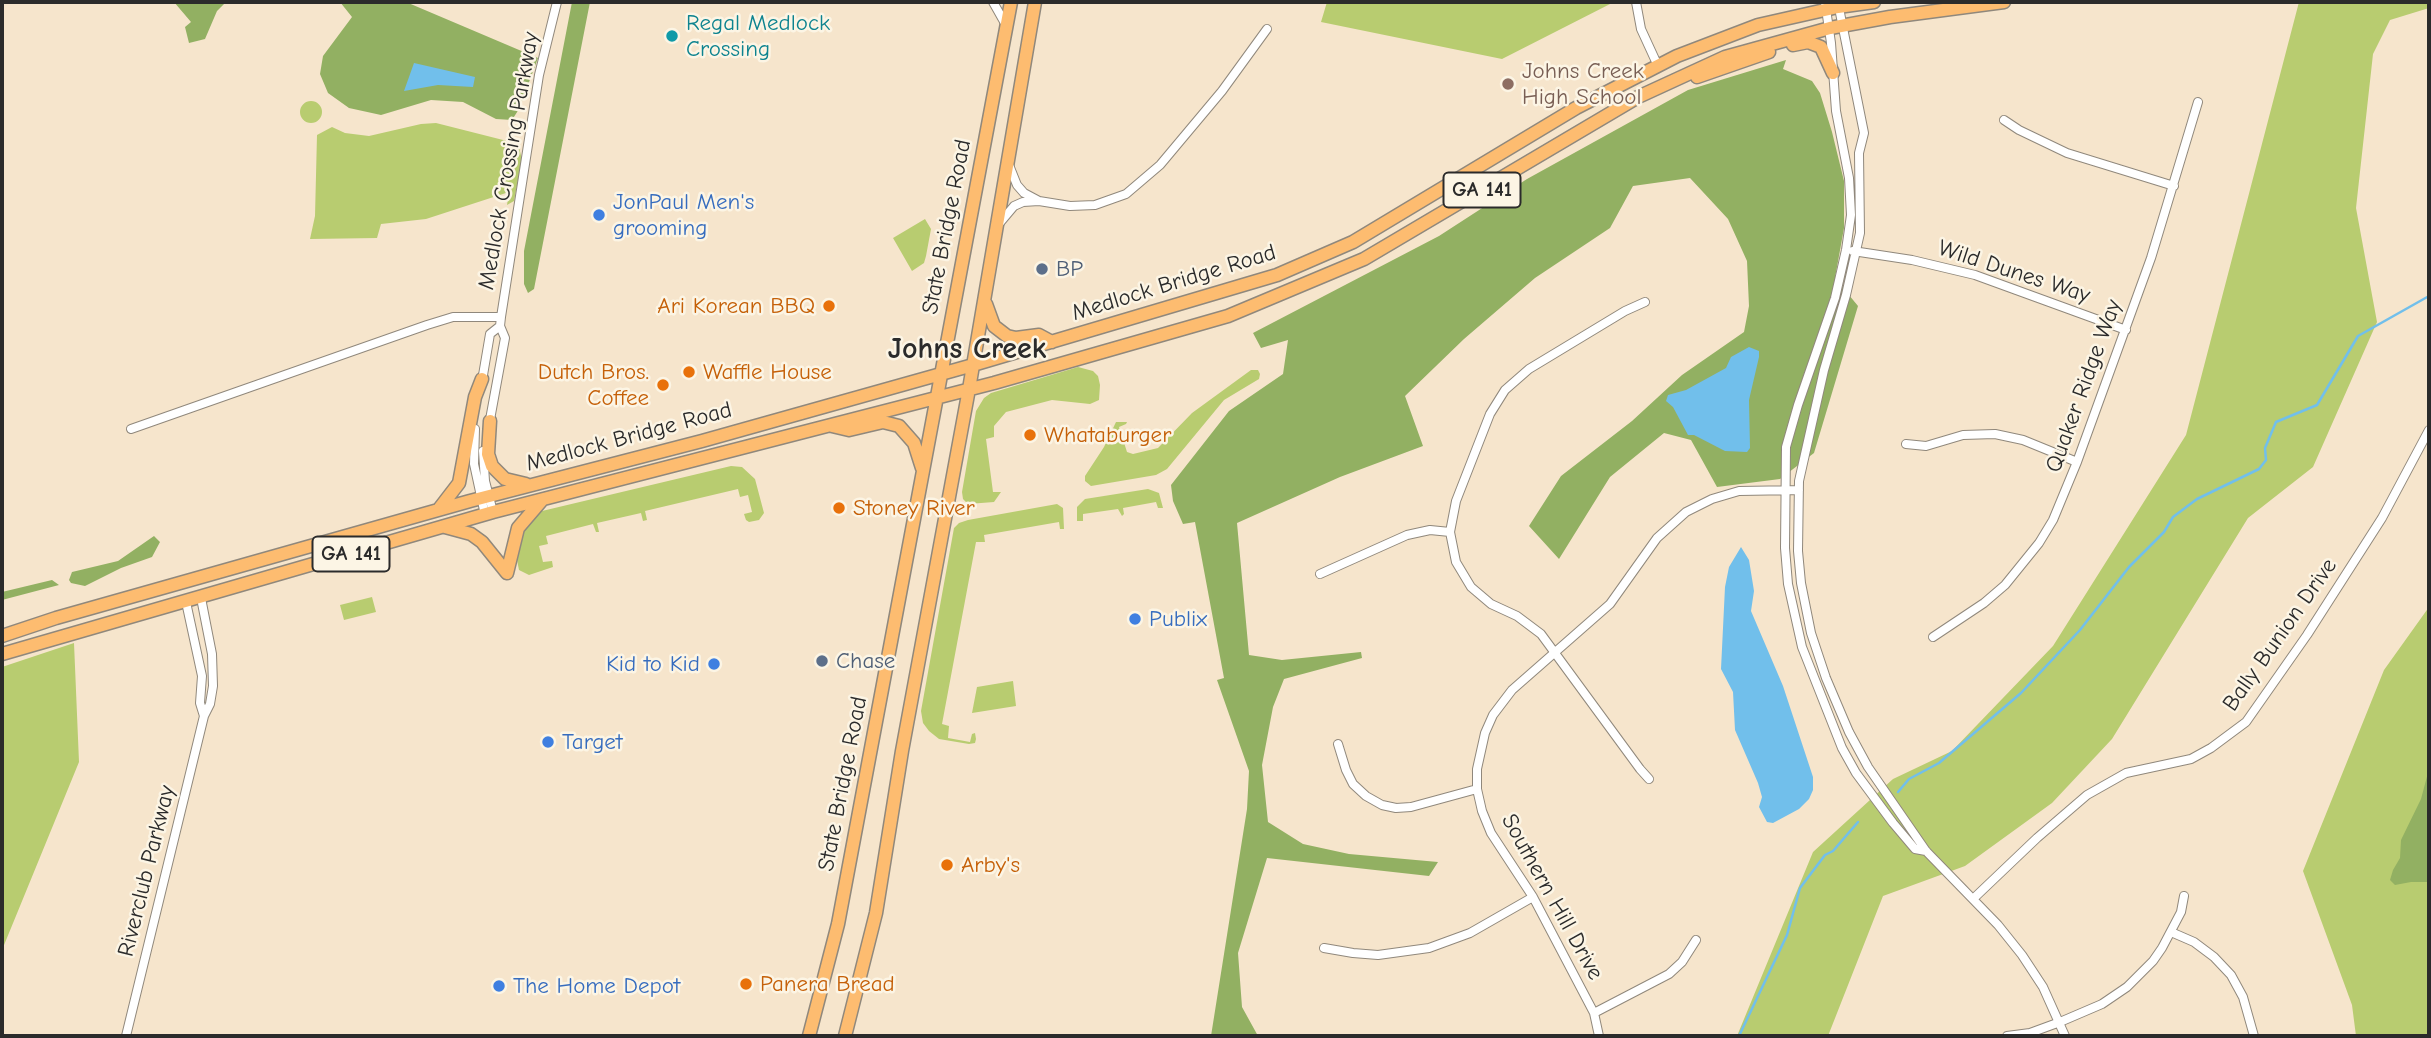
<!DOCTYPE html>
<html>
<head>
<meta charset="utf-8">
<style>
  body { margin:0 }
  #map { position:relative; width:2431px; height:1038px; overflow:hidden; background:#f6e5cc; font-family:"Comic Neue",sans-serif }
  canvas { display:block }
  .frame { position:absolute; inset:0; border:4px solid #2b2b2b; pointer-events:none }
</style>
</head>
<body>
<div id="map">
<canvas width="2431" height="1038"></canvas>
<div class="frame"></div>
</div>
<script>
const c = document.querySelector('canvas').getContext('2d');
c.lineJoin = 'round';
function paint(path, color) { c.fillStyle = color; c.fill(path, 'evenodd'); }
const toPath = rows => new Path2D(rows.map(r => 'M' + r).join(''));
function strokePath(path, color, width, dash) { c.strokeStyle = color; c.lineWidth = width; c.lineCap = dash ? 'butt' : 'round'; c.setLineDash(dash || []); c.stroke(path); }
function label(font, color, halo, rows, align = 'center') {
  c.font = font + ' "Comic Neue",sans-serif'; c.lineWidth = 5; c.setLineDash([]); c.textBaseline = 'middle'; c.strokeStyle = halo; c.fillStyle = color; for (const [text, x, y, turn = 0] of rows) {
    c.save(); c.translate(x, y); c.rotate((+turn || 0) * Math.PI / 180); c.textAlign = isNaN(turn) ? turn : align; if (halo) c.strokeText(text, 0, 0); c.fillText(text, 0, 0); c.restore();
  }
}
const green = toPath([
  [1327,2,1614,2,1502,59,1321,22],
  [2299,2,2429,2,2429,8,2390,20,2373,54,2356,208,2377,322,2313,467,2248,518,2112,739,2052,803,1965,866,1883,896,1828,1036,1737,1036,1813,852,1893,779,1952,751,2053,646,2186,435],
  '300 112a11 11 0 1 1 22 0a11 11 0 1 1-22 0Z',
  [436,123,511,142,519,147,522,160,514,201,507,205,509,192,426,219,381,224,377,238,310,239,315,216,317,135,332,127,345,133,369,136,421,124],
  [925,219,931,229,926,256,924,263,912,271,893,238],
  [1078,367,1093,371,1098,376,1100,385,1099,400,1090,404,1052,400,1006,412,994,426,994,437,986,439,993,492,1001,492,994,502,968,504,963,499,962,492,976,411,984,398,991,393],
  [1251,370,1258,370,1260,374,1259,379,1224,400,1167,469,1156,475,1091,486,1085,481,1085,476,1104,447,1116,422,1127,422,1126,424,1119,427,1127,452,1133,454,1158,448,1192,413],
  [731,466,742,467,755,479,764,513,759,520,749,522,746,520,744,514,752,512,748,495,740,497,738,489,645,511,647,520,643,521,641,513,597,523,599,532,596,532,593,524,546,536,548,544,539,546,543,562,552,561,553,567,529,575,519,570,517,560,518,547,522,527,542,511],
  [1148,489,1159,493,1163,508,1158,508,1156,502,1123,508,1124,514,1122,516,1118,509,1083,514,1083,521,1077,521,1077,507,1085,499],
  [1057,504,1063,508,1064,529,1060,529,1059,522,984,535,985,542,976,542,942,724,949,726,948,738,970,742,972,734,975,733,976,739,975,743,969,744,939,739,929,731,923,723,921,711,954,528,959,523,968,520],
  [372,597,376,612,344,620,340,605],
  [2429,607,2429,1036,2356,1036,2352,1005,2303,871,2384,670],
  [74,643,79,762,2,950,2,667],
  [1013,681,1016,706,972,713,977,687]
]);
const forest = toPath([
  [174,2,226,2,217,11,205,39,189,43,185,27,191,22],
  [340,2,406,2,538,58,519,109,512,120,496,119,463,102,431,100,381,115,349,108,328,93,320,74,323,56,352,17],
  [572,2,590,2,534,289,528,293,524,284,524,251],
  [1786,60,1783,69,1812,81,1820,93,1832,132,1844,181,1844,228,1835,278,1858,306,1814,453,1780,479,1717,487,1691,440,1664,433,1610,477,1559,559,1529,526,1561,476,1632,421,1682,375,1744,332,1749,306,1747,261,1728,219,1690,178,1633,186,1610,228,1535,278,1464,339,1405,396,1423,446,1340,477,1237,523,1249,655,1282,660,1361,652,1362,658,1284,679,1273,707,1262,765,1268,822,1303,844,1349,854,1438,862,1429,876,1267,858,1238,953,1242,1007,1258,1036,1211,1036,1247,809,1249,771,1217,680,1224,678,1195,522,1183,524,1173,501,1171,485,1229,411,1283,374,1288,340,1261,348,1253,333,1439,236,1527,179,1688,90],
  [154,536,160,542,152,557,121,568,85,586,71,583,69,580,72,572,118,561],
  [52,580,59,585,2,600,2,592],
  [2429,769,2429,882,2411,882,2395,885,2390,880,2393,870,2400,858,2401,840,2421,799]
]);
const water = toPath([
  [414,63,475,77,473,87,438,85,404,91],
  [1749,347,1759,351,1759,357,1749,400,1750,448,1747,452,1725,451,1694,435,1688,435,1673,407,1666,401,1668,395,1686,390,1726,368,1731,357],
  [1741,547,1749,560,1754,591,1751,611,1783,686,1813,777,1813,790,1809,799,1799,809,1773,823,1767,822,1759,807,1762,797,1758,783,1735,730,1733,692,1721,669,1725,587,1729,567]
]);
const stream = toPath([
  [1898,792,1909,779,1939,763,2021,693,2080,630,2129,567,2164,532,2173,517,2197,499,2259,469,2266,460,2265,448,2276,422,2317,405,2358,336,2429,296],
  [1739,1036,1787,935,1800,888,1825,855,1833,851,1858,822]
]);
const minor = toPath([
  [993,2,1006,25],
  [1636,2,1641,29,1658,66],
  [1825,2,1831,43,1836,111,1849,178,1851,215,1846,250,1835,298,1798,405,1786,447,1785,548,1788,584,1802,647,1842,748,1856,773,1893,823,1915,849,1926,851],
  [1838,3,1864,133,1859,153,1860,233,1846,295,1824,370,1799,481,1798,551,1801,583,1811,633,1826,678,1849,732,1868,767,1926,851,1998,925,2022,955,2043,987,2065,1036],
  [2004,120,2019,130,2067,153,2174,186],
  [1009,165,1017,185,1024,193,1039,201],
  [998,225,1014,206,1023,202,1039,201,1070,206,1095,205,1126,194,1160,165,1222,91,1267,29],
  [1853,251,1912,260,1975,275,2126,330],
  [1645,302,1625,311,1529,369,1505,390,1490,414,1456,501,1450,532,1456,562,1471,587,1491,604,1517,616,1541,634,1640,769,1649,779],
  [482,381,490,334,500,326],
  [489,425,505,338,500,326,501,317,539,75,557,2],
  [131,429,427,325,453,317,501,317],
  [475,429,474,464,485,515],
  [1906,444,1926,446,1963,435,1995,434,2023,440,2077,462],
  [483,451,485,481,493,512],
  [1320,574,1407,535,1430,530,1450,532],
  [186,602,202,676,200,703,204,716],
  [1933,637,1984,603,2005,585,2039,543,2053,520,2077,462,2151,258,2198,102],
  [1338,744,1346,770,1353,784,1366,796,1382,805,1396,808,1411,807,1477,789],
  [1973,899,2037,838,2087,795,2126,773,2191,759,2211,748,2246,722,2307,635,2382,518,2429,430],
  [2171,932,2194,942,2214,957,2231,975,2243,997,2254,1036],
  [1324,948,1353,953,1378,955,1429,948,1470,933,1533,897],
  [1594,1013,1669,974,1682,962,1696,940],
  [126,1036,204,716,210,704,213,686,212,654,201,598],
  [1599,1036,1594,1013,1533,897,1491,833,1482,811,1477,789,1477,769,1485,733,1493,715,1512,690,1610,604,1657,538,1686,512,1712,499,1739,491,1799,490],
  [2007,1036,2030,1033,2060,1022,2102,1004,2127,987,2153,961,2162,948,2181,912,2184,896]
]);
const trunk = toPath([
  [1793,45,1808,42,1821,47,1833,73],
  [1697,77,1769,52],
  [986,304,994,326,1007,336,1016,338,1039,335,1052,342],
  [490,421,488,454,492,466,505,479,526,484],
  [832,426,849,430,883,422,899,426,914,443,922,468],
  [439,509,459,483,475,397,482,379],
  [445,527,471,534,482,542,507,573],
  [507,573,518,528,542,500],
  [2,636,56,618,470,501,702,441,973,365,1277,275,1353,242,1576,108,1677,56,1758,25,1838,7,1874,2],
  [2,654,493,512,994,383,1228,316,1364,259,1638,97,1725,57,1830,28,1890,17,2004,2],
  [809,1036,838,924,1011,2],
  [845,1036,876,913,902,751,969,389,1035,2]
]);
const markers = [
  [672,36,7,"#0f9aa8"],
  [1508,84,7,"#8d6e63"],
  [599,215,7,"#3f7fe0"],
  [1042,269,7,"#5c6f8a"],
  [829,306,7,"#e8710a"],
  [689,372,7,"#e8710a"],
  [663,385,7,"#e8710a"],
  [1030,435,7,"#e8710a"],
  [839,508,7,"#e8710a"],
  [1135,619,7,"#3f7fe0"],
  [822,661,7,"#5c6f8a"],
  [714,664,7,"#3f7fe0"],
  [548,742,7,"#3f7fe0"],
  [947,865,7,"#e8710a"],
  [746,984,7,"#e8710a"],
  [499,986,7,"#3f7fe0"]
];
const shields = [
  [1482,190,77],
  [351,554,77]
];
const shieldNames = [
  ["GA 141",1482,190],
  ["GA 141",351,554]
];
const cultureNames = [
  ["Regal Medlock",686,23],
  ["Crossing",686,49]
];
const educationNames = [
  ["Johns Creek",1522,71],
  ["High School",1522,97]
];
const streetNames = [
  ["Medlock Crossing Parkway",509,161,-80],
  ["State Bridge Road",947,227,-79],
  ["Wild Dunes Way",2014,272,18],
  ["Medlock Bridge Road",1174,283,-17],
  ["Quaker Ridge Way",2084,386,-70],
  ["Medlock Bridge Road",629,437,-15],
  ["Bally Bunion Drive",2280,635,-55],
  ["State Bridge Road",843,784,-79],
  ["Riverclub Parkway",147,871,-76],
  ["Southern Hill Drive",1552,897,61]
];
const shopNames = [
  ["JonPaul Men's",613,202],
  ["grooming",613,228],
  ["Publix",1149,619],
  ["Kid to Kid",700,664,"right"],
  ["Target",562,742],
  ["The Home Depot",513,986]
];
const serviceNames = [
  ["BP",1056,269],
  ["Chase",836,661]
];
const foodNames = [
  ["Ari Korean BBQ",815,306,"right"],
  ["Dutch Bros.",649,372,"right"],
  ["Coffee",649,398,"right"],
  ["Waffle House",703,372],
  ["Whataburger",1044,435],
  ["Stoney River",853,508],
  ["Arby's",961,865],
  ["Panera Bread",760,984]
];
const districtNames = [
  ["Johns Creek",967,350]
];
paint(green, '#b8cc70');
paint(forest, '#92b062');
paint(water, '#71bfeb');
strokePath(stream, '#71bfeb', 2.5);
strokePath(minor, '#90887c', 10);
strokePath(trunk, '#90887c', 15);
strokePath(minor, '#fff', 8);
strokePath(trunk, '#fdbc70', 12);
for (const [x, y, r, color] of markers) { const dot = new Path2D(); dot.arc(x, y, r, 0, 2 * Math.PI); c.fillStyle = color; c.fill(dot); strokePath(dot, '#fcf5e5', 2.5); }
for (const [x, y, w] of shields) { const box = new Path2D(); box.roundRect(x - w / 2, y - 17.5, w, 35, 5); c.fillStyle = '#fcf5e5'; c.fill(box); strokePath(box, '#2b2b2b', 2); }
label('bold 21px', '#2b2b2b', null, shieldNames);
label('23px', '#0d838f', '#fcf5e5', cultureNames, 'left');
label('23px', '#785e54', '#fcf5e5', educationNames, 'left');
label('23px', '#2b2b2b', '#fcf5e5', streetNames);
label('23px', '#366cbe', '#fcf5e5', shopNames, 'left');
label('23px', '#4e5e75', '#fcf5e5', serviceNames, 'left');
label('23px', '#c56008', '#fcf5e5', foodNames, 'left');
label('bold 30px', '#2b2b2b', '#fcf5e5', districtNames);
</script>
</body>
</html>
